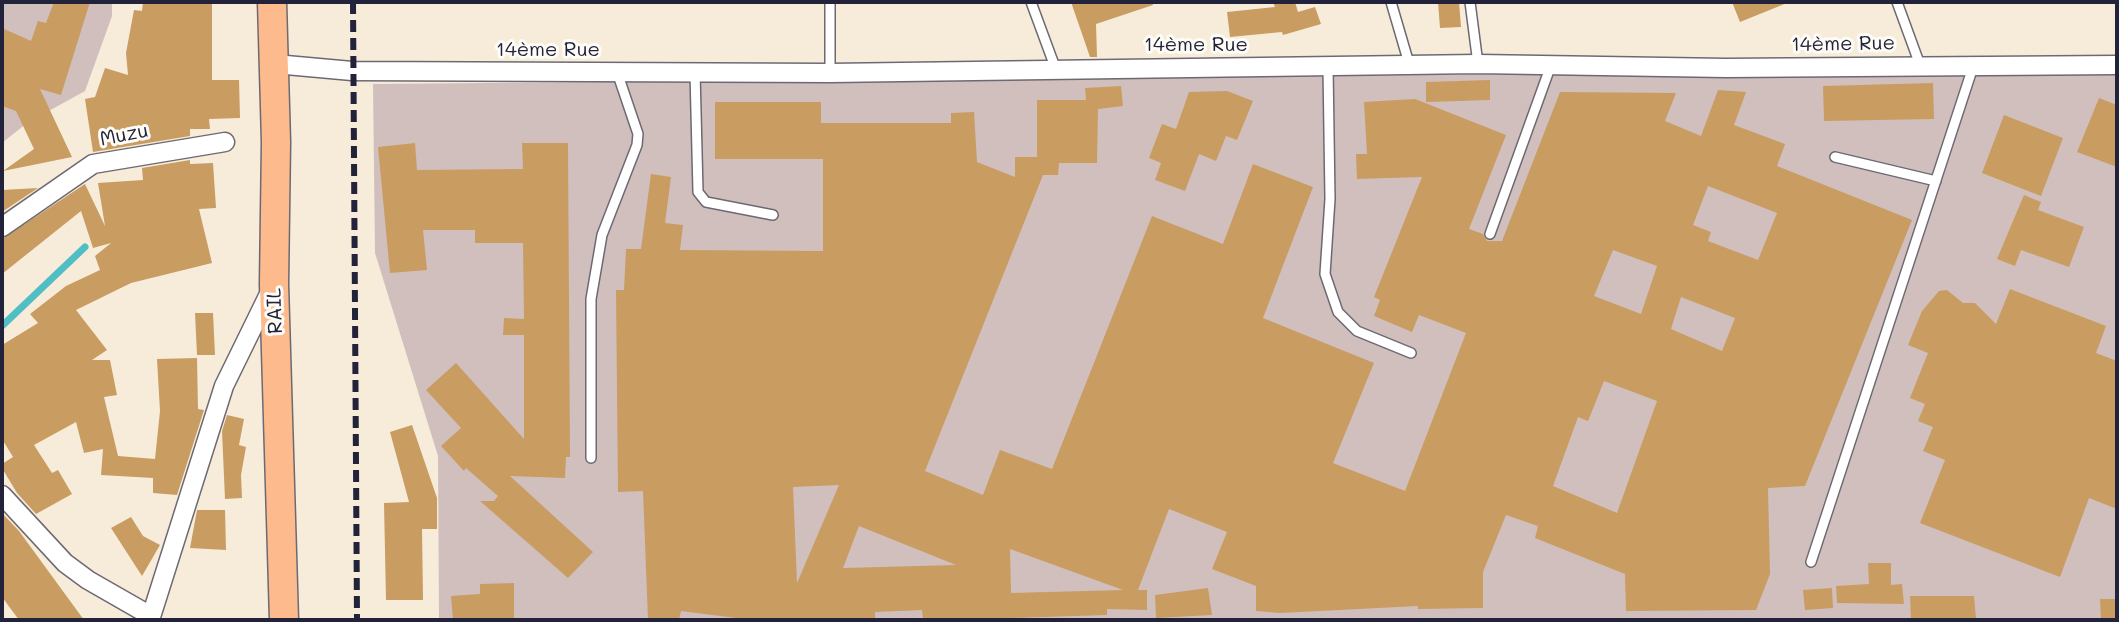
<!DOCTYPE html>
<html>
<head>
<meta charset="utf-8">
<style>
  body { margin:0 }
  #map { position:relative; width:2119px; height:622px; overflow:hidden; background:#f7ecd9; font-family:Mali,sans-serif }
  canvas { display:block }
  .frame { position:absolute; inset:0; border:4px solid #22223b; pointer-events:none }
</style>
</head>
<body>
<div id="map">
<canvas width="2119" height="622"></canvas>
<div class="frame"></div>
</div>
<script>
const c = document.querySelector('canvas').getContext('2d');
c.lineJoin = 'round';
function paint(path, color) { c.fillStyle = color; c.fill(path, 'evenodd'); }
const toPath = rows => new Path2D(rows.map(r => 'M' + r).join(''));
function strokePath(path, color, width, dash) { c.strokeStyle = color; c.lineWidth = width; c.lineCap = dash ? 'butt' : 'round'; c.setLineDash(dash || []); c.stroke(path); }
function label(font, color, halo, rows, align = 'center') {
  c.font = font + ' Mali,sans-serif'; c.lineWidth = 6; c.setLineDash([]); c.textBaseline = 'middle'; c.strokeStyle = halo; c.fillStyle = color; for (const [text, x, y, turn = 0] of rows) {
    c.save(); c.translate(x, y); c.rotate((+turn || 0) * Math.PI / 180); c.textAlign = isNaN(turn) ? turn : align; if (halo) c.strokeText(text, 0, 0); c.fillText(text, 0, 0); c.restore();
  }
}
const industrial = toPath([
  [2,2,112,2,112,16,85,91,27,123,2,143],
  [2117,69,2117,620,439,620,438,456,375,253,373,84]
]);
const stream = toPath([
  [2,326,85,247]
]);
const building = toPath([
  [54,2,90,2,61,95,40,89,72,157,3,171,34,149,16,111,2,106,2,28,31,41,38,21,46,23],
  [143,2,212,2,212,80,239,80,240,118,209,119,210,129,190,129,190,136,93,152,85,99,95,97,105,68,128,75,126,53,134,10,142,11],
  [1071,2,1152,2,1153,5,1096,24,1097,57,1090,57],
  [1273,2,1295,2,1298,12,1315,7,1321,24,1283,35,1282,32,1230,37,1227,12,1275,7],
  [1438,2,1459,2,1461,27,1440,28],
  [1732,2,1787,2,1787,3,1740,22],
  [1490,80,1490,100,1426,102,1426,82],
  [1933,83,1934,119,1824,121,1823,86],
  [1121,86,1123,106,1098,109,1097,163,1059,163,1058,175,1043,175,925,471,983,495,1000,450,1052,469,1152,216,1223,244,1253,164,1313,187,1263,318,1374,363,1333,463,1405,491,1466,333,1419,315,1412,332,1374,316,1380,300,1374,297,1422,177,1357,179,1356,154,1367,154,1364,102,1415,99,1506,135,1469,229,1483,234,1487,241,1502,241,1560,92,1676,93,1665,121,1701,136,1718,90,1746,92,1734,125,1785,144,1777,166,1912,220,1805,486,1768,488,1770,574,1756,610,1626,611,1625,574,1535,538,1538,526,1506,515,1483,572,1483,608,1418,609,1418,606,1280,613,1256,611,1256,586,1212,569,1227,532,1169,509,1138,590,1147,590,1147,610,1107,609,1107,615,980,619,923,619,922,610,875,612,875,620,736,618,681,611,679,620,648,620,643,491,618,492,616,290,624,290,626,249,641,249,651,174,671,177,665,223,683,225,680,250,823,251,823,159,715,159,715,102,821,102,821,123,951,123,951,113,974,112,977,162,1015,177,1015,157,1037,157,1037,100,1086,100,1085,88],
  [1708,186,1777,213,1758,260,1708,241,1711,232,1693,225],
  [1613,250,1657,266,1641,314,1594,296],
  [1681,297,1735,318,1722,351,1671,329],
  [1604,381,1657,401,1617,513,1553,486,1578,417,1588,421],
  [839,485,797,583,793,487],
  [859,526,956,565,843,568],
  [1010,549,1123,590,1011,593],
  [1227,91,1253,101,1237,140,1226,136,1216,161,1199,154,1185,191,1155,180,1161,163,1149,158,1162,124,1176,129,1189,92],
  [2099,98,2117,105,2117,167,2077,152],
  [2004,115,2063,138,2041,196,1982,173],
  [415,143,417,170,523,169,522,143,568,143,570,457,566,457,565,478,510,476,593,552,568,578,480,501,494,501,498,496,466,468,464,471,441,446,461,428,426,390,456,363,524,439,524,335,503,335,504,318,524,319,523,243,475,243,475,230,423,230,427,270,390,273,378,147],
  [190,160,190,164,213,163,216,208,199,209,212,263,131,283,76,310,107,350,92,360,110,360,117,395,104,397,118,456,155,459,160,411,157,359,197,358,198,409,204,410,177,495,153,493,153,478,101,475,103,449,84,453,76,422,34,445,52,473,58,470,72,494,36,514,17,493,2,468,2,464,13,457,2,439,2,345,38,323,30,314,66,286,100,270,95,256,111,243,93,248,81,211,2,274,2,239,85,184,105,226,98,183,143,180,142,168],
  [38,188,2,212,2,190],
  [2024,195,2041,202,2038,210,2084,227,2069,267,2021,250,2015,266,1997,259],
  [2010,289,2106,326,2096,353,2117,361,2117,509,2089,498,2060,577,1920,523,1945,460,1923,451,1933,427,1918,421,1925,404,1910,398,1928,353,1908,345,1922,311,1939,291,1947,290,1963,303,1975,303,1996,324],
  [195,313,213,313,215,355,197,355],
  [227,415,244,419,239,445,246,447,241,475,242,498,225,499,222,431],
  [412,425,437,498,437,529,422,529,423,600,386,600,384,503,409,502,390,432],
  [197,510,225,510,226,550,190,548],
  [2,513,19,531,84,620,19,620,2,597],
  [131,517,143,536,160,545,142,576,111,528],
  [1868,563,1891,563,1891,585,1902,584,1904,604,1837,603,1836,586,1869,584],
  [514,583,514,620,453,620,451,596,480,594,480,584],
  [1208,588,1212,615,1156,618,1155,595],
  [1832,588,1833,608,1805,610,1803,590],
  [1910,596,1974,596,1976,619,1911,620],
  [2100,599,2117,599,2117,620,2101,620]
]);
const lane = toPath([
  [1031,2,1055,67],
  [1391,2,1410,67],
  [1470,2,1478,64],
  [1897,2,1920,65],
  [1328,67,1330,199,1325,274,1338,312,1357,331,1411,353],
  [695,72,698,192,706,202,773,215],
  [830,73,830,2],
  [1835,157,1936,181],
  [1490,234,1551,65],
  [591,458,591,299,602,235,637,145,638,134,617,72],
  [1811,562,1973,67]
]);
const street = toPath([
  [275,64,352,71,830,73,1478,64,1726,68,2117,65],
  [2,227,93,164,225,142],
  [2,495,65,563,88,580,151,616],
  [150,620,224,386,271,290]
]);
const primary = toPath([
  [272,2,276,142,274,284,284,620]
]);
const rail = toPath([
  [353,2,357,620]
]);
const streetNames = [
  ["14ème Rue",1843,44,-1],
  ["14ème Rue",1196,45],
  ["14ème Rue",548,50],
  ["Muzu",124,135,-11],
  ["RAIL",275,311,-92]
];
paint(industrial, '#d1bfbe');
strokePath(stream, '#4fbec5', 7);
paint(building, '#c99c62');
strokePath(lane, '#6d6972', 12);
strokePath(street, '#6d6972', 21);
strokePath(primary, '#6d6972', 31);
strokePath(lane, '#fff', 9);
strokePath(street, '#fff', 18);
strokePath(primary, '#fcba8d', 28);
strokePath(rail, '#22223b', 6, [12, 6]);
label('20px', '#22223b', '#fdfcf7', streetNames);
</script>
</body>
</html>
